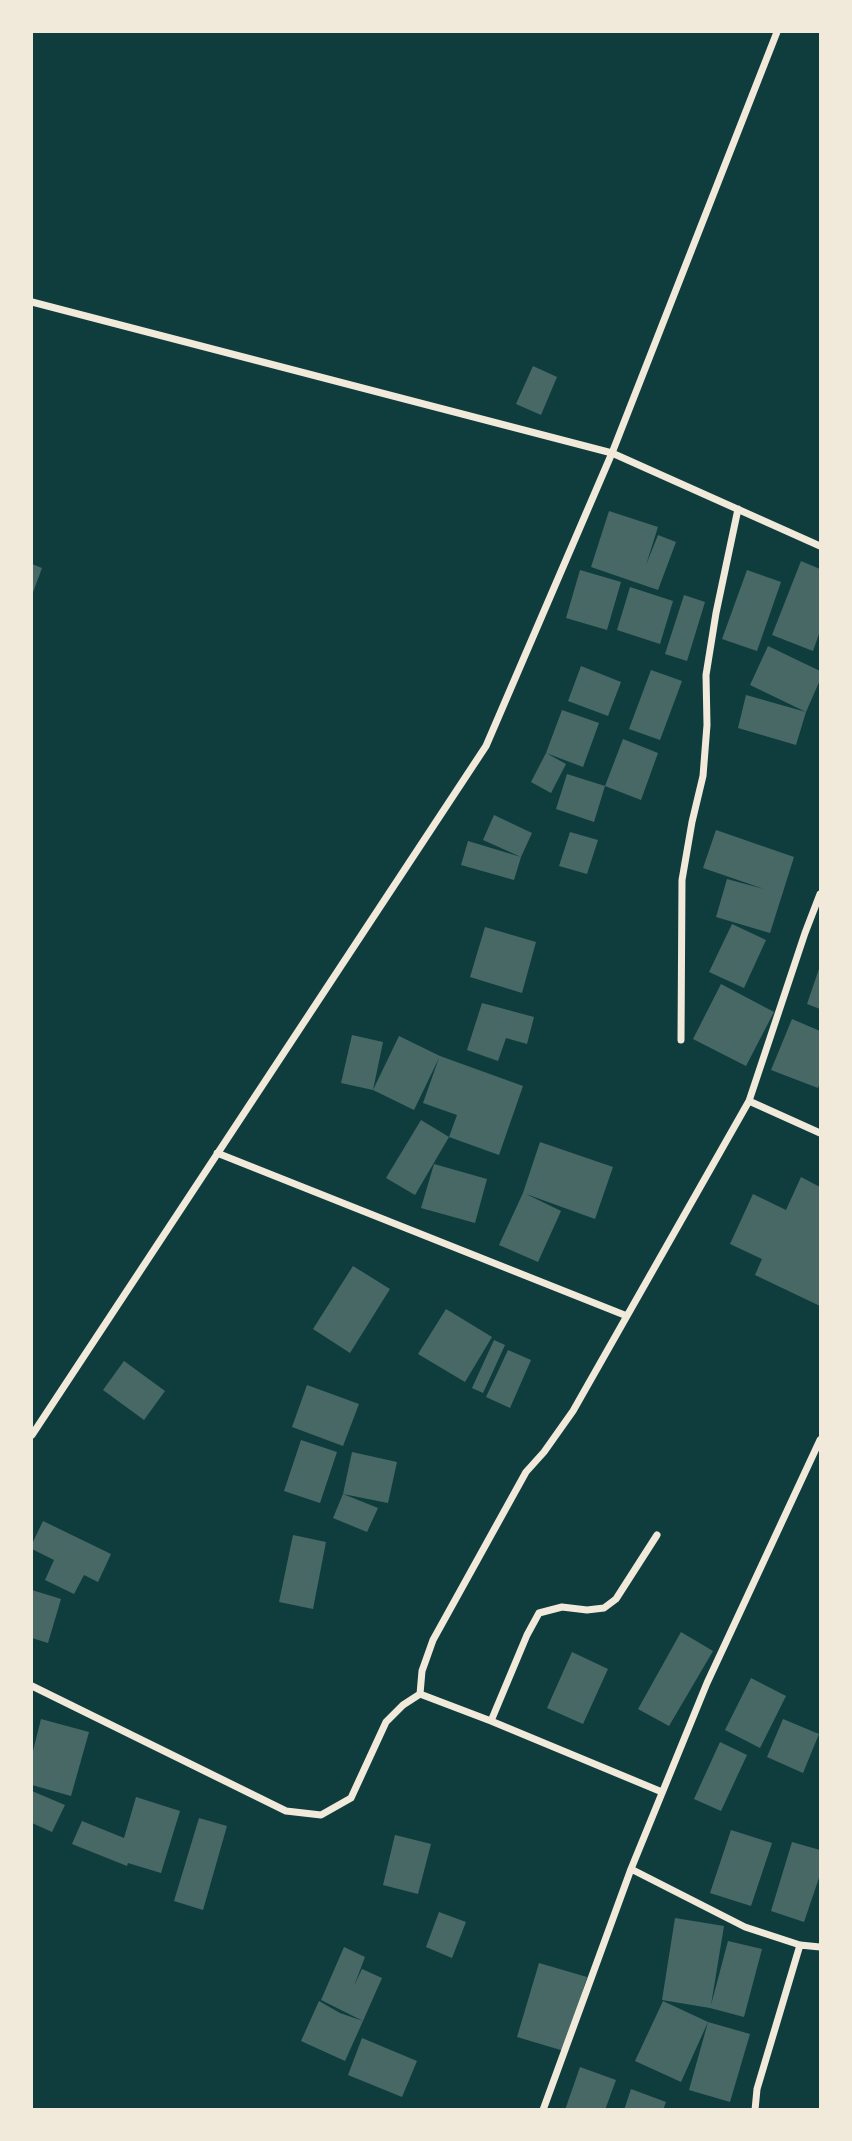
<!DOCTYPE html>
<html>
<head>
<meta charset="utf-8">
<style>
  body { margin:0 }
  #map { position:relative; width:852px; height:2141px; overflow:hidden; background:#0f3d3e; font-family:Commissioner,sans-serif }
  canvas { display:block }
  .frame { position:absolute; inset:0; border:33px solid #f1e9da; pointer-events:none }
</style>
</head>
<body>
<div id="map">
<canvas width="852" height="2141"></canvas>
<div class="frame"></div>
</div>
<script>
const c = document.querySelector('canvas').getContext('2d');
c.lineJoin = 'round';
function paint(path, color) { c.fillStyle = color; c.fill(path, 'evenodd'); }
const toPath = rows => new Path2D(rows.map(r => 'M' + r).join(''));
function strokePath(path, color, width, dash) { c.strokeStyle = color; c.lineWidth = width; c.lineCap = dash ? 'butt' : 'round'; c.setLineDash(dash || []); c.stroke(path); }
const building = toPath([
  [533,366,557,377,541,415,516,404],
  [609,511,658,527,646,565,658,535,676,542,658,590,591,567],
  [801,561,820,569,820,631,813,651,772,635],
  [32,564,42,568,32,595],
  [580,570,621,582,607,630,566,618],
  [747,570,781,582,757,651,722,639],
  [630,587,673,601,660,644,617,630],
  [684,595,705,602,687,661,665,654],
  [768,646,820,671,820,680,806,712,750,685],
  [581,666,621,682,608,716,568,701],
  [651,670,682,681,660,740,629,729],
  [746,695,806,712,796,745,738,728],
  [562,710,599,723,583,767,546,753],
  [623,739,658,753,641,800,605,786],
  [546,753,566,764,551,793,531,782],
  [567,774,605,786,594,822,556,809],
  [494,815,532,833,521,857,514,880,461,865,468,841,521,857,483,840],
  [716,830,794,857,770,933,716,917,727,879,764,889,703,868],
  [570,832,598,840,587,874,559,866],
  [732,924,766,940,744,988,709,972],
  [485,927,536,942,522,993,470,977],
  [820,966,820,1009,807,1004],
  [721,984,774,1012,746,1066,693,1039],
  [482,1003,534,1017,527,1044,506,1038,498,1061,467,1050],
  [792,1019,820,1031,820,1082,818,1088,771,1070],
  [352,1035,383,1042,373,1090,341,1083],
  [399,1036,440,1056,523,1086,499,1155,449,1137,415,1195,386,1178,421,1120,449,1137,457,1115,423,1103,439,1058,414,1110,373,1090],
  [540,1142,613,1167,595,1219,526,1194,561,1211,538,1262,499,1245,523,1193],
  [434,1164,487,1179,475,1223,421,1208],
  [801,1177,820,1187,820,1306,755,1275,762,1259,730,1244,753,1194,786,1210],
  [353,1266,390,1289,350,1353,313,1329],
  [446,1309,492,1337,465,1382,418,1354],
  [494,1340,505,1345,483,1393,472,1388],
  [508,1350,531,1360,510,1408,486,1397],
  [124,1361,165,1391,144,1420,103,1390],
  [307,1385,359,1404,343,1446,292,1427],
  [301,1440,337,1452,320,1503,284,1491],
  [352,1452,397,1462,388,1503,343,1494,378,1508,367,1532,333,1518,343,1494],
  [43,1521,111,1554,98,1582,84,1575,74,1594,45,1580,54,1560,32,1549,32,1544],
  [293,1535,326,1542,313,1609,279,1602],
  [32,1590,61,1599,48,1643,32,1638],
  [681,1632,713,1651,669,1726,638,1709],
  [572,1652,608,1669,583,1724,547,1708],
  [751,1678,786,1696,760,1748,725,1730],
  [41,1719,89,1732,71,1796,32,1785,32,1755],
  [783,1719,819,1734,803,1773,767,1757],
  [720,1742,747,1755,721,1811,694,1799],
  [32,1791,65,1805,52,1832,32,1823],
  [136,1797,180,1811,161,1873,128,1863,127,1866,72,1844,82,1821,124,1838],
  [199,1818,227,1826,203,1910,174,1901],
  [731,1830,772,1843,751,1906,710,1893],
  [395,1835,431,1844,418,1894,383,1885],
  [792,1842,820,1850,820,1875,804,1922,771,1911],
  [439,1912,466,1922,452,1958,426,1947],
  [675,1918,724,1926,711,2005,728,1941,762,1949,744,2017,710,2008,662,2000],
  [344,1947,365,1957,354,1986,362,1969,382,1978,363,2021,321,2000],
  [539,1963,587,1977,564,2051,517,2037],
  [319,2001,340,2013,363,2021,345,2061,301,2041],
  [663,2001,708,2022,750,2034,730,2102,689,2090,708,2022,681,2082,635,2061],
  [362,2038,417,2061,402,2097,348,2075],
  [580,2067,616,2080,605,2110,565,2110],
  [631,2089,666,2102,663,2110,624,2110]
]);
const minor = toPath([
  [32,302,612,453,820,546],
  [681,1040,682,880,692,822,703,776,707,725,706,675,716,613,738,509],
  [749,1101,820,1133],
  [217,1153,627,1316],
  [32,1435,486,746,612,453,777,32],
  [32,1686,286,1811,321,1815,351,1798,386,1722,403,1705,420,1694],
  [420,1694,422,1671,433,1640,526,1472,544,1452,573,1411,749,1101,805,933,820,894],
  [420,1694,491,1721,662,1792],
  [491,1721,527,1635,539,1613,562,1607,587,1610,604,1608,616,1599,657,1535],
  [631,1869,745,1927,800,1945,820,1947],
  [543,2110,631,1869,707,1683,820,1440],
  [755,2110,757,2089,800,1945]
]);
paint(building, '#486865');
strokePath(minor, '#f1e9da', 7);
</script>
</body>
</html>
